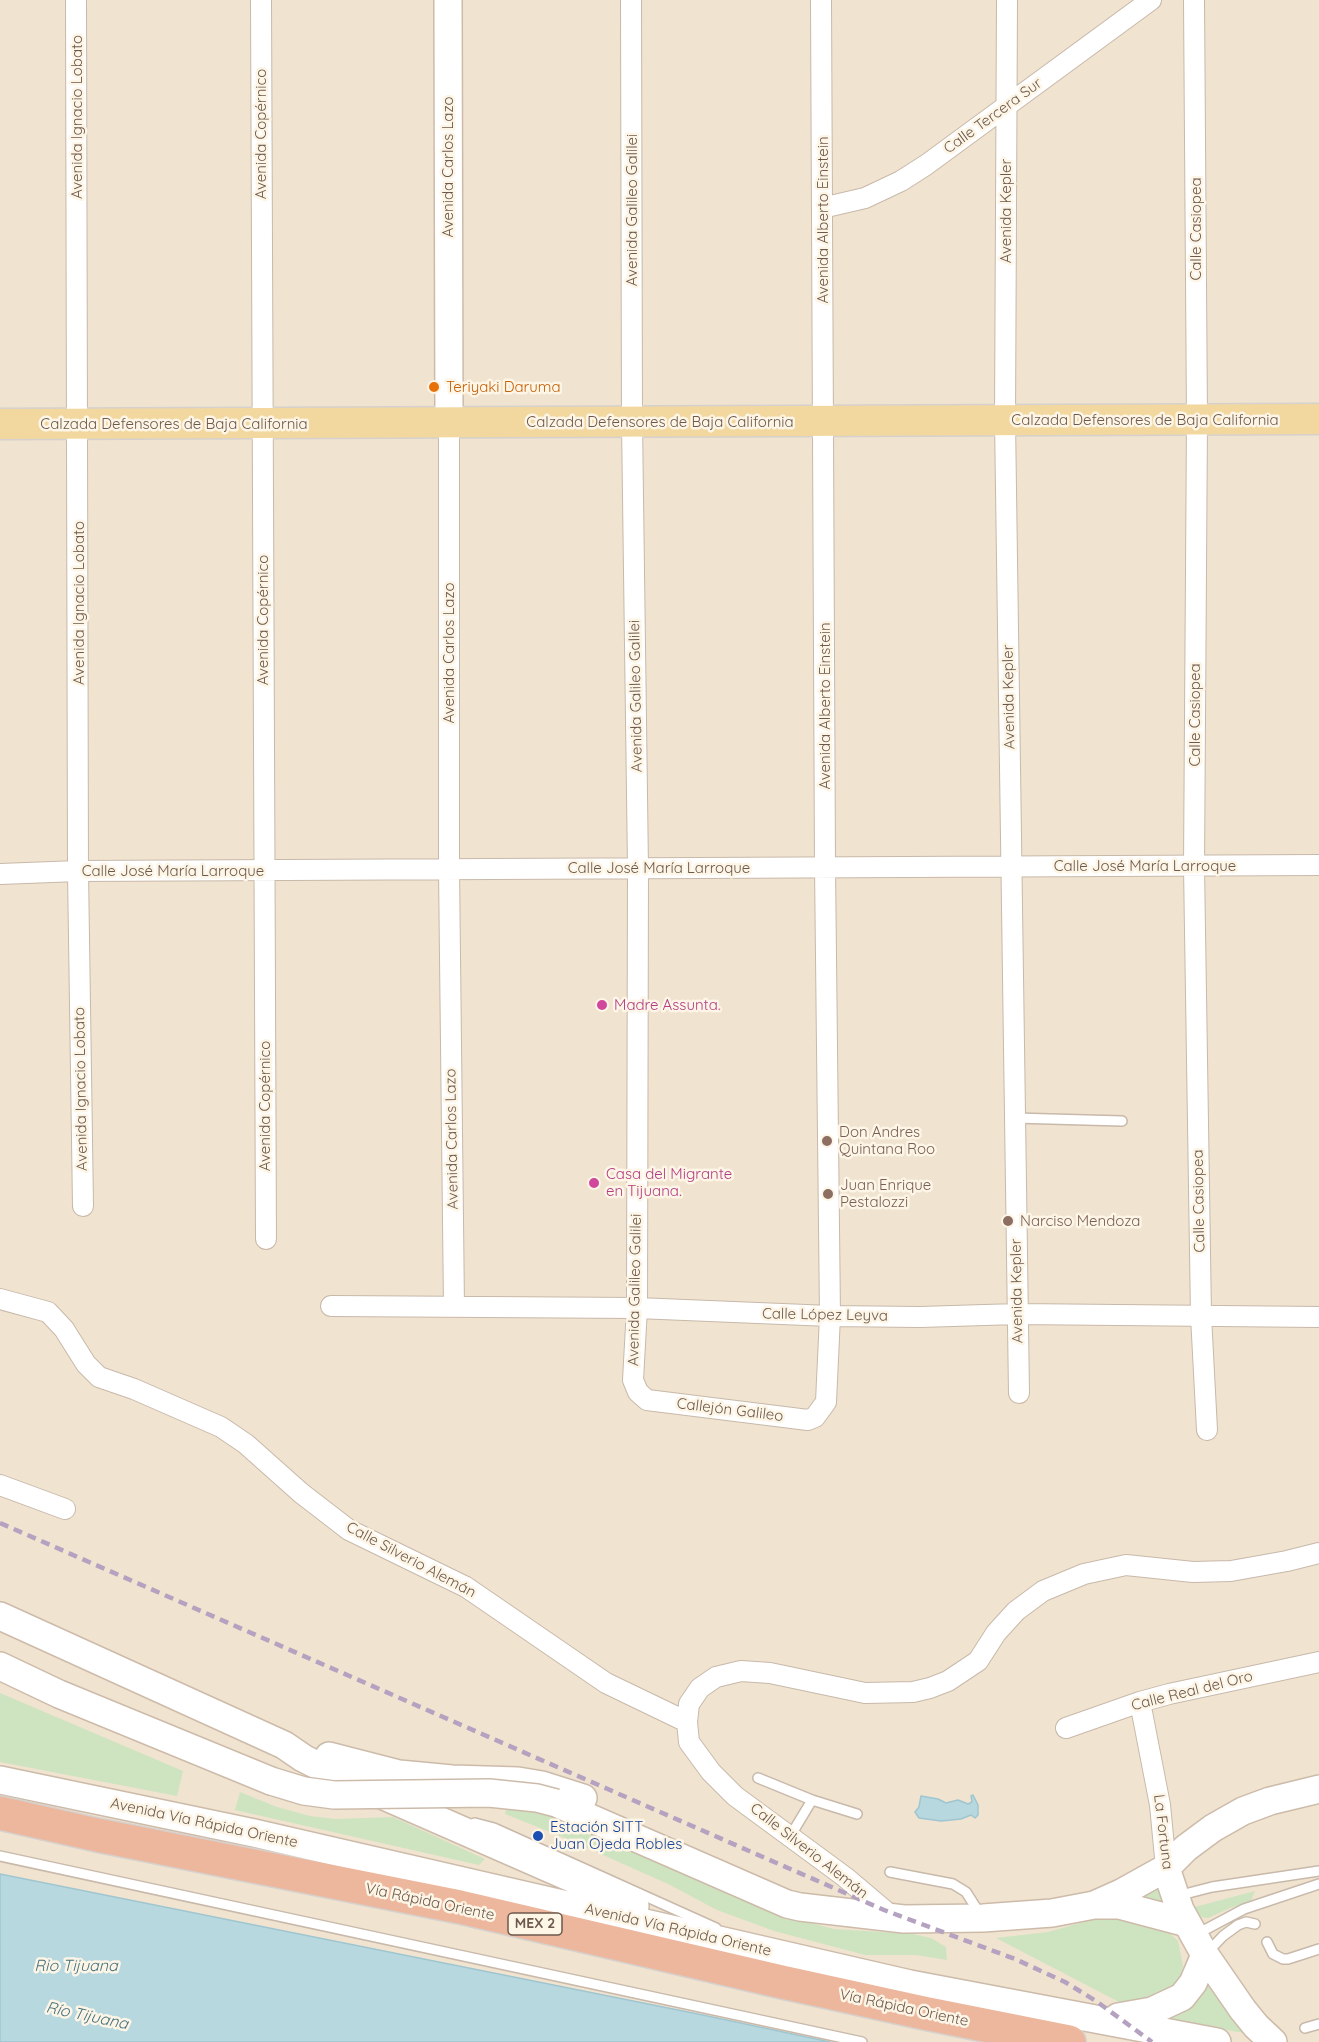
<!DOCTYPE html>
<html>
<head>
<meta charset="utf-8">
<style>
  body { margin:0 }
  canvas { display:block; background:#f9f1e1 }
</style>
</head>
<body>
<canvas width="1319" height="2042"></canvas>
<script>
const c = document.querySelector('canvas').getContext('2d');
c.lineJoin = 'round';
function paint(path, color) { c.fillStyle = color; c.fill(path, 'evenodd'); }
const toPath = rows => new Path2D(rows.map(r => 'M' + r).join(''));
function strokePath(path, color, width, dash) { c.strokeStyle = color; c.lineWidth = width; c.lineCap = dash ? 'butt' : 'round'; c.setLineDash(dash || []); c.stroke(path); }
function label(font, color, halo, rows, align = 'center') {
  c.font = font + ' Quicksand,sans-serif'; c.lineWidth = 5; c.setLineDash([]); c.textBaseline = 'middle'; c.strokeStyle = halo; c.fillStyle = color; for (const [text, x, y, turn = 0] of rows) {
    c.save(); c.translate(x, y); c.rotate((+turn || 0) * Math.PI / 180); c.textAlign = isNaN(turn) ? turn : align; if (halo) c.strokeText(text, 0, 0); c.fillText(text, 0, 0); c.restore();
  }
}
const residential = toPath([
  [0,0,1319,0,1319,2042,0,2042]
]);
const green = toPath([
  [0,1693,183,1771,177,1796,0,1762],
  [240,1792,277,1807,310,1816,335,1819,393,1817,485,1859,479,1865,235,1810],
  [506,1808,539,1812,568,1822,770,1909,803,1921,834,1929,913,1934,931,1938,946,1947,947,1960,916,1955,865,1955,774,1931,717,1910,668,1884,565,1838,505,1814],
  [1160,1887,1165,1908,1129,1901],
  [1255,1891,1250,1903,1230,1908,1208,1918,1201,1917,1187,1909],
  [1105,1916,1126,1917,1166,1930,1178,1941,1183,1966,1179,1980,1168,1994,1132,2006,1119,2002,996,1938,1048,1932],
  [1209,1979,1244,2033,1168,2020,1181,2012]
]);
const water = toPath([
  [973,1795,978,1805,978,1815,975,1818,971,1815,961,1819,941,1821,919,1818,915,1812,919,1807,921,1796,938,1799,946,1803,958,1800,968,1804,972,1802,971,1796,973,1795],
  [0,1874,703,2015,830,2042,0,2042,0,1874]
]);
const lane = toPath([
  [1014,1118,1122,1121],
  [758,1778,812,1800,857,1814],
  [470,1825,475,1823,494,1828,716,1928],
  [791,1835,812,1800],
  [0,1856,862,2042],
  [890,1872,953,1884,966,1892,980,1914],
  [1177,1896,1212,1887,1319,1871],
  [1197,1934,1244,1909,1319,1884],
  [1267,1942,1273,1954,1283,1959,1288,1959,1319,1949],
  [1206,1954,1223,1936,1238,1925,1246,1922,1255,1924],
  [1305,2028,1319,2024]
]);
const street = toPath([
  [76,0,78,871,83,1206],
  [261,0,266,1239],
  [631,0,632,422,638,868,637,1308,633,1380,638,1392,647,1400,808,1420,815,1417,826,1402,830,1316,825,867,821,0],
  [1007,0,1005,420,1019,1393],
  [1194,0,1197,420,1194,866,1201,1316,1207,1430],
  [822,208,865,198,901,181,926,165,1151,0],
  [449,423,449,869,454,1307],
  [0,874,78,871,1319,865],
  [0,1299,48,1312,64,1329,86,1364,99,1377,134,1389,221,1427,246,1444,301,1493,349,1530,466,1587,606,1683,687,1722],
  [331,1306,637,1308,830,1316,920,1317,1017,1314,1319,1317],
  [0,1485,65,1509],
  [1140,1702,1160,1805,1166,1868],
  [1066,1728,1140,1702,1169,1694,1319,1662],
  [886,1916,884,1910,845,1877,735,1796,711,1772,689,1742,687,1722,689,1704,700,1688,716,1677,741,1671,770,1673,865,1693,913,1692,930,1688,948,1681,978,1661,996,1633,1016,1611,1043,1591,1084,1574,1126,1565,1193,1572,1231,1571,1287,1561,1319,1553]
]);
const secondary = toPath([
  [448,0,449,423],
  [0,1616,284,1745,303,1758,336,1775,635,1906],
  [0,1666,59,1694,271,1781],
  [329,1756,399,1774,452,1779,518,1781,542,1785,583,1798],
  [0,1780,254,1833,910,1984,1217,2042],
  [556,1803,787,1904,800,1907,904,1919,983,1918,1052,1913,1094,1905,1121,1893,1166,1868,1186,1848,1213,1828,1243,1811,1270,1801,1319,1789],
  [1166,1868,1180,1910,1205,1955,1243,2010,1256,2026,1273,2042],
  [1098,1905,1119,1905,1187,1923],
  [1118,2017,1152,2011,1182,1997,1193,1983,1205,1955]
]);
const primary = toPath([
  [0,424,1319,419]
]);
const highway = toPath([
  [0,1813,97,1835,460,1907,782,1982,924,2013,1069,2042]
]);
const rail = toPath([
  [0,1523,884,1910,1015,1959,1065,1982,1096,2001,1152,2042]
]);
const secondaryBridge = toPath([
  [271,1781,304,1791,334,1795,489,1793,537,1798,556,1803]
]);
const markers = [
  [434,387,6,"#e8710a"],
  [602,1005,6,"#d1479c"],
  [827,1141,6,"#8d6e63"],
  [594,1183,6,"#d1479c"],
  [828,1194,6,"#8d6e63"],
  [1008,1221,6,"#8d6e63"],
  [538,1836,6,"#1a4fb4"]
];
const shields = [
  [535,1924,54]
];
const shieldNames = [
  ["MEX 2",535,1924]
];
const streetNames = [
  ["Calle Tercera Sur",993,116,-36],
  ["Avenida Ignacio Lobato",77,117,-90],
  ["Avenida Copérnico",261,134,-90],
  ["Avenida Carlos Lazo",448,167,-90],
  ["Avenida Galileo Galilei",632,210,-90],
  ["Avenida Kepler",1006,211,-90],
  ["Avenida Alberto Einstein",823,220,-90],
  ["Calle Casiopea",1196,229,-90],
  ["Calzada Defensores de Baja California",1145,420],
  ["Calzada Defensores de Baja California",660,422],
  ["Calzada Defensores de Baja California",174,424],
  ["Avenida Ignacio Lobato",79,603,-90],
  ["Avenida Copérnico",263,620,-90],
  ["Avenida Carlos Lazo",449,653,-90],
  ["Avenida Galileo Galilei",636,696,-91],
  ["Avenida Kepler",1009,697,-91],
  ["Avenida Alberto Einstein",825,706,-90],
  ["Calle Casiopea",1195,715,-90],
  ["Calle José María Larroque",1145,866],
  ["Calle José María Larroque",659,868],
  ["Calle José María Larroque",173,871],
  ["Avenida Ignacio Lobato",81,1089,-91],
  ["Avenida Copérnico",265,1106,-90],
  ["Avenida Carlos Lazo",452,1139,-91],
  ["Calle Casiopea",1199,1201,-91],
  ["Avenida Galileo Galilei",635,1290,-89],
  ["Avenida Kepler",1017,1291,-91],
  ["Calle López Leyva",825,1315,1],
  ["Callejón Galileo",730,1410,7],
  ["Calle Silverio Alemán",411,1560,28],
  ["Calle Real del Oro",1192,1691,-14],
  ["Avenida Vía Rápida Oriente",204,1823,12],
  ["La Fortuna",1163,1832,83],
  ["Calle Silverio Alemán",809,1851,38],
  ["Vía Rápida Oriente",430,1902,12],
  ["Avenida Vía Rápida Oriente",678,1930,13],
  ["Vía Rápida Oriente",904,2008,12]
];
const foodNames = [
  ["Teriyaki Daruma",446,387]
];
const hotelNames = [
  ["Madre Assunta.",614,1005],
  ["Casa del Migrante",606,1174],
  ["en Tijuana.",606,1191]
];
const educationNames = [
  ["Don Andres",839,1132],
  ["Quintana Roo",839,1149],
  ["Juan Enrique",840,1185],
  ["Pestalozzi",840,1202],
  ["Narciso Mendoza",1020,1221]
];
const transitNames = [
  ["Estación SITT",550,1827],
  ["Juan Ojeda Robles",550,1844]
];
const waterNames = [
  ["Rio Tijuana",76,1966],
  ["Río Tijuana",87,2016,12]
];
paint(residential, '#f0e3d0');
paint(green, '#cee4c1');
paint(water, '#b8d8e0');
strokePath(water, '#9fc6d0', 1.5);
strokePath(lane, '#c8b9aa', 12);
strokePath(street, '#c8b9aa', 22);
strokePath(secondary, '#cdbbaa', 30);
strokePath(primary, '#d6d1cd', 33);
strokePath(highway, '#d6d1cd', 36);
strokePath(lane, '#fff', 9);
strokePath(street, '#fff', 20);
strokePath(secondary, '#fff', 27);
strokePath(primary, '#f2d89f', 30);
strokePath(highway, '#edb79d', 33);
strokePath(rail, '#b4a2c0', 4.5, [9, 6]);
strokePath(secondaryBridge, '#cdbbaa', 30, []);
strokePath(secondaryBridge, '#fff', 27);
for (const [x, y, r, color] of markers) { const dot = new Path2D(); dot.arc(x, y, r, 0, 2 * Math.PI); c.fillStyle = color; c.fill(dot); strokePath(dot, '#fdf5e6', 2); }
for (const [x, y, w] of shields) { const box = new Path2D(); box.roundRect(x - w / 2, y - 11, w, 22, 4.5); c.fillStyle = '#fdf5e6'; c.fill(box); strokePath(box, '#6d594b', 1.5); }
label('bold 14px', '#6d594b', null, shieldNames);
label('15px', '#6d594b', '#fdf5e6', streetNames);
label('15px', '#c56008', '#fdf5e6', foodNames, 'left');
label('15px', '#b23c85', '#fdf5e6', hotelNames, 'left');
label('15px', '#785e54', '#fdf5e6', educationNames, 'left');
label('15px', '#164399', '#fdf5e6', transitNames, 'left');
label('italic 16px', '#47727f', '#fdf5e6', waterNames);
</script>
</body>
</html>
